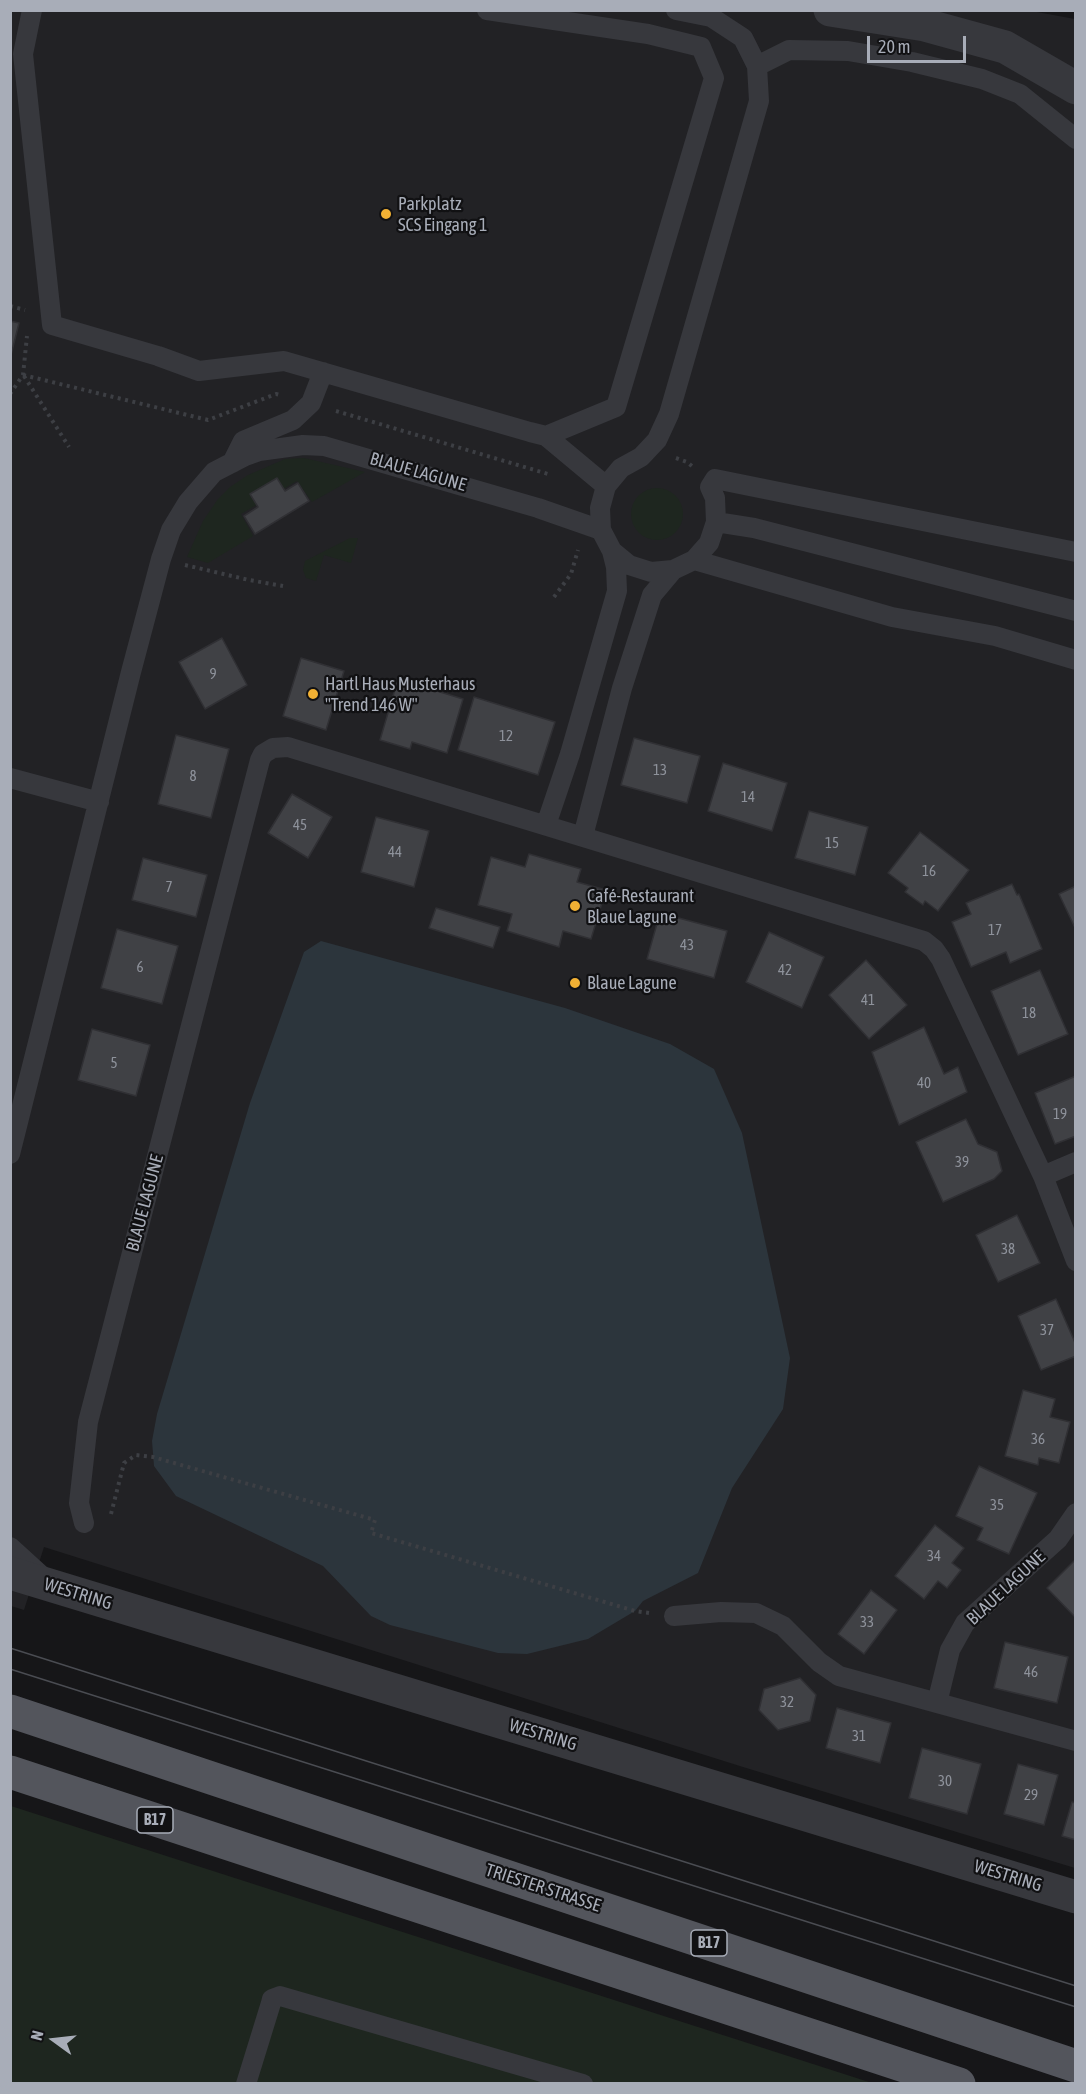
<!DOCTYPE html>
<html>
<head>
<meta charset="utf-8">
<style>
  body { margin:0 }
  #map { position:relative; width:1086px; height:2094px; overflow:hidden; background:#161618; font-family:"Asap Condensed",sans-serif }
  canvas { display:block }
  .frame { position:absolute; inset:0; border:12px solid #a8adb8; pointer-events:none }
  .north { position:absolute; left:24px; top:2010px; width:60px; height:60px; -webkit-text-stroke:4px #111113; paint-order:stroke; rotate:285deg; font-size:16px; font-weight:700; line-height:24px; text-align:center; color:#a8adb8 }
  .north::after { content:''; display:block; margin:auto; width:21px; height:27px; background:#a8adb8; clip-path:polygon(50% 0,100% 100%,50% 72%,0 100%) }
  .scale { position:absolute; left:867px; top:36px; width:99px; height:27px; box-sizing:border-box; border:3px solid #a8adb8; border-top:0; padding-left:8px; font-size:18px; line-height:21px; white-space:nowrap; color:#a8adb8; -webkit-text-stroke:4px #111113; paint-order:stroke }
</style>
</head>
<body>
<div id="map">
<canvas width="1086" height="2094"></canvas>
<div class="frame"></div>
<div class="north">N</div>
<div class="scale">20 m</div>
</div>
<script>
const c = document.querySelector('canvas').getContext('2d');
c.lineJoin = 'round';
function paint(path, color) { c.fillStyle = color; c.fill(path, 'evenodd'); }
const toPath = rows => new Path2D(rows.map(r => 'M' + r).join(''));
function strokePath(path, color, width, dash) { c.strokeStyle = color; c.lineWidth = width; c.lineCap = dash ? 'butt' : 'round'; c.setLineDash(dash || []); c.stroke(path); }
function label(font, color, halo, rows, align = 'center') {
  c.font = font + ' "Asap Condensed",sans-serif'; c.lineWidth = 4.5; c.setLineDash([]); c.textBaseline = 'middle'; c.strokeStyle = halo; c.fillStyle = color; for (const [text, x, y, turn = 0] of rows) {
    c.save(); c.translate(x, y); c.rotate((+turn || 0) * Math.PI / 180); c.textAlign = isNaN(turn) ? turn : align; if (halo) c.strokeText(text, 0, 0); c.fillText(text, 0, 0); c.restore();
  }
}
const built = toPath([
  [1026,10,1075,19,1075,1868,743,1767,44,1547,24,1610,11,1606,10,11]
]);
const green = toPath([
  [304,458,365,472,312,502,297,481,241,514,253,536,208,563,187,557,203,521,218,499,230,487,248,475,285,459],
  '631 514a26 26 0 1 1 52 0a26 26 0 1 1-52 0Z',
  [350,538,358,538,351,563,324,555,316,581,306,578,303,570,305,561],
  [11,1806,872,2083,11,2083]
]);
const water = toPath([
  [321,941,565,1008,670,1044,714,1069,742,1133,790,1358,783,1409,732,1488,698,1573,643,1601,635,1611,588,1639,527,1654,498,1653,390,1625,371,1616,323,1566,176,1496,154,1466,152,1441,157,1414,250,1103,304,952]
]);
const building = toPath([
  [10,321,19,323,10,359,10,321],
  [277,478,285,491,298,483,309,501,255,534,244,516,258,507,250,494,277,478],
  [222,638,247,685,205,709,179,662,222,638],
  [301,658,344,671,326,730,283,716,301,658],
  [398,679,463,699,447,753,412,742,410,749,380,740,398,679],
  [474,697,555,722,538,775,458,750,474,697],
  [176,735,229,749,211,818,158,804,176,735],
  [634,738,700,756,687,803,621,785,634,738],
  [723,763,787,783,772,831,708,811,723,763],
  [292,794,332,817,308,858,268,833,292,794],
  [809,811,868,827,855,875,795,858,809,811],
  [376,817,429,831,414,887,361,872,376,817],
  [920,832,969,870,938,911,925,901,923,905,905,892,908,888,888,873,920,832],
  [529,854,581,869,577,882,606,890,591,939,563,931,559,947,507,931,512,914,478,905,491,857,525,867,529,854],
  [143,858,207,875,196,917,132,900,143,858],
  [1012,884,1017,895,1019,894,1042,949,1010,963,1006,952,971,967,952,922,971,914,966,903,1012,884],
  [1076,886,1076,930,1059,894,1076,886],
  [436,908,500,927,493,948,429,928,436,908],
  [660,913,727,931,714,978,647,959,660,913],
  [117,929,178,946,162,1004,101,988,117,929],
  [769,932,824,957,802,1008,746,982,769,932],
  [866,960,907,1005,869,1039,829,995,866,960],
  [1040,970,1068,1034,1018,1055,991,991,1040,970],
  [924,1027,944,1074,958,1067,967,1092,899,1125,872,1052,924,1027],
  [92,1029,150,1045,136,1096,78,1080,92,1029],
  [1076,1076,1076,1136,1055,1144,1035,1093,1076,1076],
  [966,1119,978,1144,997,1152,1002,1171,994,1179,943,1202,916,1142,966,1119],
  [1017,1215,1040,1263,998,1282,976,1235,1017,1215],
  [1056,1299,1076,1345,1076,1356,1041,1370,1018,1316,1056,1299],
  [1023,1390,1055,1399,1050,1417,1070,1422,1059,1463,1039,1458,1038,1465,1005,1456,1023,1390],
  [979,1466,1037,1493,1009,1554,977,1540,983,1528,956,1516,979,1466],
  [935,1525,964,1548,952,1563,961,1570,947,1588,938,1581,924,1599,895,1576,935,1525],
  [1076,1559,1076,1618,1047,1588,1076,1559],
  [871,1590,897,1610,864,1654,838,1634,871,1590],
  [1005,1642,1068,1657,1057,1703,994,1688,1005,1642],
  [800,1678,816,1695,810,1721,778,1730,759,1710,764,1689,800,1678],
  [837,1708,891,1723,880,1763,826,1748,837,1708],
  [922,1748,981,1764,967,1814,909,1798,922,1748],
  [1018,1764,1058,1775,1044,1825,1004,1814,1018,1764],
  [1072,1802,1076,1803,1076,1840,1062,1836,1072,1802]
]);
const path = toPath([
  [10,306,25,310],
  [23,375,208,420,276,394,280,395],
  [24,376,69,447],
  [10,394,23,375,27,336],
  [336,411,548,474],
  [676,458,687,462,693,467],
  [185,565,249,580,283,586],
  [554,597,571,574,578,550],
  [111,1514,124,1463,136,1455,153,1457,375,1520,371,1533,635,1611,649,1613]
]);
const service = toPath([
  [32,10,23,54,52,325,158,356,199,371,284,361,530,432,546,436,606,486],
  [487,10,648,34,701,47,714,78,616,407,546,436],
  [676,10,711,17,743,38,757,66,759,101,669,414,657,440,641,457,621,468,606,486,600,508,601,530,612,551,629,565,651,572,673,570,694,560,709,543,716,522,715,498,710,487,715,479,1076,552],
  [757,66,789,50,848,51,912,62,982,79,1020,94,1076,139],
  [232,463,243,441,293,420,311,403,323,372],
  [716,522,754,528,1076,611],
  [694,560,892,617,995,636,1076,660],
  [10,778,99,802],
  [546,825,570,754,617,591,616,567,612,551],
  [583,836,622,688,652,595,673,570],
  [10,1154,131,672,161,559,171,530,188,502,214,472,245,456,259,451,303,445,324,446,538,508,601,530],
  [1043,1176,1076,1261],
  [84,1523,79,1503,88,1422,260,760,263,754,273,748,288,747,924,941,934,949,941,959,1043,1176,1076,1162],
  [10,1547,44,1578],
  [674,1616,721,1612,756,1613,783,1626,819,1662,839,1676,1076,1741],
  [937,1703,950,1650,965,1623,1058,1539,1076,1513],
  [246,2084,271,2003,272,1999,280,1996,583,2084]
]);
const minor = toPath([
  [830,10,925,25,1005,47,1076,88],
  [10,1573,1076,1897]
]);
const primary = toPath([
  [10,1711,1076,2066],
  [10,1772,959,2084]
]);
const tram = toPath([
  [10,1648,1076,1986],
  [10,1669,1076,2007]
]);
const markers = [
  [386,214,6,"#f2b134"],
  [313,694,6,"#f2b134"],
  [575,906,6,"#f2b134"],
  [575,983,6,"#f2b134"]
];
const numberNames = [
  ["9",213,674],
  ["12",506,736],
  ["13",660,770],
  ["8",193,776],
  ["14",748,797],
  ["45",300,825],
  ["15",832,843],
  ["44",395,852],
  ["16",929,871],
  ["7",169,887],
  ["17",995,930],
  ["43",687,945],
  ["6",140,967],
  ["42",785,970],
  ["41",868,1000],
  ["18",1029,1013],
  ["5",114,1063],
  ["40",924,1083],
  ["19",1060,1114],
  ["39",962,1162],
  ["38",1008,1249],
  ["37",1047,1330],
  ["36",1038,1439],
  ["35",997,1505],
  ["34",934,1556],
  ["33",867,1622],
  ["46",1031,1672],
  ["32",787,1702],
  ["31",859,1736],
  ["30",945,1781],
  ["29",1031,1795]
];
const shields = [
  [155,1820,36],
  [709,1943,36]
];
const shieldNames = [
  ["B17",155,1820],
  ["B17",709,1943]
];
const poiNames = [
  ["Parkplatz",398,204],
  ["SCS Eingang 1",398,225],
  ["Hartl Haus Musterhaus",325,684],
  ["\"Trend 146 W\"",325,705],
  ["Café-Restaurant",587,896],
  ["Blaue Lagune",587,917],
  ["Blaue Lagune",587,983]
];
const streetNames = [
  ["BLAUE LAGUNE",418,472,16],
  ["BLAUE LAGUNE",145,1203,-75],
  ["BLAUE LAGUNE",1006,1588,-43],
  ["WESTRING",78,1594,17],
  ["WESTRING",543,1735,17],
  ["WESTRING",1008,1876,17],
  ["TRIESTER STRASSE",543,1888,18]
];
paint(built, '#222225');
paint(green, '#1e261f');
paint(water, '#2c353c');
paint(building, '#404145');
strokePath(building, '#303034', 1.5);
strokePath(path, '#3d3f44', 4, [3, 4.5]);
strokePath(service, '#37383d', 20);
strokePath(minor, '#37383d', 33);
strokePath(primary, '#53555c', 33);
strokePath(tram, '#4a4c52', 1.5);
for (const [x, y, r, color] of markers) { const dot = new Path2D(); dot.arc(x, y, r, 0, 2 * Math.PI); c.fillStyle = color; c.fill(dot); strokePath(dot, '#111113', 2); }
label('15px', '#8e929b', null, numberNames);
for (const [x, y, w] of shields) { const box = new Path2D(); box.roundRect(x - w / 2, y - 13, w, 26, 4.5); c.fillStyle = '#111113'; c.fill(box); strokePath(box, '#a8adb8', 1.5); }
label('bold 16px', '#a8adb8', null, shieldNames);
label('18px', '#a8adb8', '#111113', poiNames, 'left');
label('18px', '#a8adb8', '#111113', streetNames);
</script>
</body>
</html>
